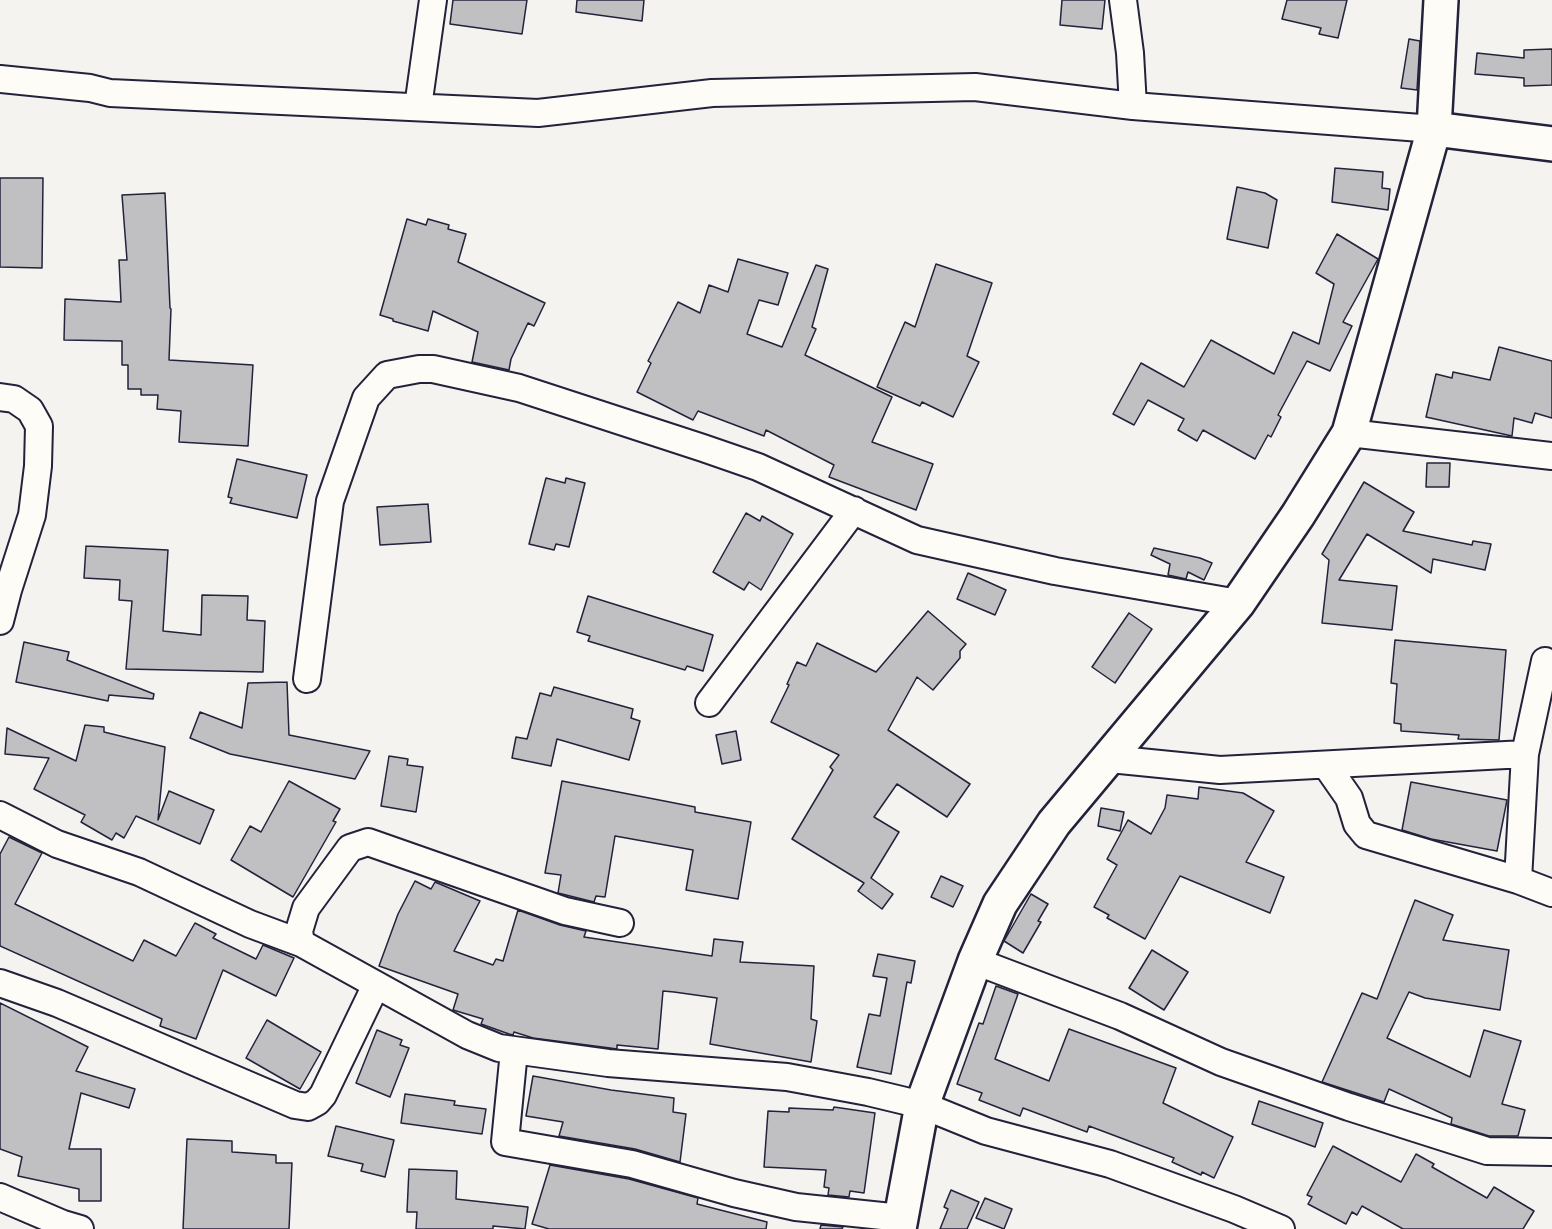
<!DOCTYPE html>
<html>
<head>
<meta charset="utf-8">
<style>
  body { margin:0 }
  canvas { display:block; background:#f4f3ef }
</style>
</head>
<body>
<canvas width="1552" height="1229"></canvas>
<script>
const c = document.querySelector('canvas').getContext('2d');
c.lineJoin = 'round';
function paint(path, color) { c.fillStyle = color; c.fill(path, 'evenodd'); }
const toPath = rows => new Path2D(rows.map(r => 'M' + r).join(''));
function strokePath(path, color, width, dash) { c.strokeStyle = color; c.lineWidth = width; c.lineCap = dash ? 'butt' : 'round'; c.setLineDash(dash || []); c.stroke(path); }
const building = toPath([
  [453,0,527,0,522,34,450,24,453,0],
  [577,0,644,0,642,21,576,12,577,0],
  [1062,0,1105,0,1102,29,1060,25,1062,0],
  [1287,0,1347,0,1338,38,1319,34,1321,28,1282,19,1287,0],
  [1409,39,1420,41,1417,90,1401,88,1409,39],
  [1552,49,1552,85,1524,86,1524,78,1475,74,1477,53,1524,58,1524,50,1552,49],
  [1335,168,1383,172,1382,188,1390,189,1388,210,1332,202,1335,168],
  [0,178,43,178,42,268,0,267,0,178],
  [1237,187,1265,193,1277,200,1268,248,1227,239,1237,187],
  [165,193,170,308,171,309,169,360,253,365,248,446,179,442,181,411,157,409,158,395,141,395,141,389,128,389,128,365,122,365,122,341,64,340,65,299,121,302,119,260,127,260,122,195,165,193],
  [407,219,426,225,428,219,449,225,448,229,466,234,458,262,545,303,534,326,528,323,511,359,509,370,472,362,478,332,433,311,428,331,393,321,393,319,380,315,407,219],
  [1337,234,1378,259,1343,322,1352,326,1330,371,1307,361,1278,415,1281,417,1271,437,1268,435,1255,459,1203,430,1197,441,1178,430,1184,419,1148,400,1134,425,1113,414,1141,363,1184,387,1211,340,1274,374,1293,332,1319,344,1334,284,1316,273,1337,234],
  [738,259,788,273,778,305,759,300,747,334,782,347,816,265,828,269,812,327,816,329,805,355,892,397,872,442,933,464,916,510,829,477,834,465,766,430,764,436,698,411,693,420,637,392,651,363,648,361,678,302,700,313,709,285,728,292,738,259],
  [936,264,992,283,967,356,979,362,953,417,922,402,920,406,877,387,905,322,915,327,936,264],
  [1499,347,1552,361,1552,418,1535,413,1532,423,1514,418,1512,436,1426,417,1436,374,1452,378,1453,372,1490,380,1499,347],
  [237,459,307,475,297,518,230,503,232,498,228,497,237,459],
  [1427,463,1450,463,1449,487,1426,487,1427,463],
  [546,478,565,483,566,478,585,483,569,547,556,544,554,550,529,544,546,478],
  [1364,482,1414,512,1403,531,1472,545,1473,541,1491,544,1485,570,1433,559,1431,573,1367,534,1339,580,1397,586,1392,630,1322,623,1329,560,1322,554,1364,482],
  [428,504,431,542,380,545,377,507,428,504],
  [746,513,760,521,762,516,793,534,761,590,749,582,744,590,713,572,746,513],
  [86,546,168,550,163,631,201,635,202,595,248,596,247,620,265,621,263,672,126,669,132,601,119,600,120,580,84,578,86,546],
  [1154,548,1200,558,1212,563,1204,580,1188,572,1186,579,1168,575,1170,564,1151,555,1154,548],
  [968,573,1006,590,995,615,957,599,968,573],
  [588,596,713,635,703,671,687,666,685,670,588,641,590,636,577,632,588,596],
  [928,611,966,644,960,651,960,658,933,690,917,677,888,730,970,784,947,817,897,784,874,817,899,832,871,878,893,894,882,909,858,891,864,883,792,839,833,770,830,767,839,755,771,722,789,685,787,684,797,662,806,666,817,643,876,672,928,611],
  [1129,613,1152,629,1115,683,1092,667,1129,613],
  [1395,640,1506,650,1499,740,1458,739,1459,735,1401,731,1401,724,1394,723,1397,684,1391,683,1395,640],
  [24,642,69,652,67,660,154,694,153,699,109,695,108,701,16,682,24,642],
  [287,682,289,735,370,751,355,779,230,754,190,738,200,712,242,728,248,683,287,682],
  [554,687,633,709,631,718,640,721,629,760,557,739,551,766,512,758,516,737,527,739,540,693,551,696,554,687],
  [85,725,104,727,104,732,165,747,158,820,169,791,214,810,200,844,136,816,124,838,116,833,112,840,81,822,85,815,34,789,49,758,5,754,7,728,76,761,85,725],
  [736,731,741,760,722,764,716,735,736,731],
  [389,756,408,759,407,765,423,767,416,812,381,806,389,756],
  [289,781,340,809,333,821,336,822,293,897,231,860,250,826,261,832,289,781],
  [562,781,695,807,695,812,751,822,738,899,686,890,693,850,615,836,605,897,596,896,594,902,558,893,561,875,545,873,562,781],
  [1411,782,1507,800,1497,851,1431,839,1402,830,1411,782],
  [1199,787,1243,793,1274,811,1246,862,1284,877,1270,913,1180,876,1145,939,1107,918,1109,915,1094,907,1117,865,1107,859,1128,820,1151,834,1165,808,1167,795,1198,799,1199,787],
  [1101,808,1124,812,1120,831,1098,826,1101,808],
  [9,837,42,853,15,904,133,961,144,940,176,956,195,923,216,934,213,938,256,959,263,945,294,958,276,996,223,970,196,1039,160,1026,162,1019,0,946,0,854,9,837],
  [941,876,963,886,953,907,931,897,941,876],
  [415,881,431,889,435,882,480,901,454,951,493,965,496,959,503,961,518,910,560,925,586,931,584,937,712,956,714,939,743,942,740,962,814,966,811,1019,817,1021,811,1062,710,1044,717,998,674,992,663,991,658,1049,617,1045,617,1049,610,1048,533,1038,514,1032,513,1035,509,1034,481,1024,483,1019,453,1010,458,994,379,966,398,914,415,881],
  [1031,894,1048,904,1038,921,1041,922,1023,953,1004,941,1031,894],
  [1415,900,1453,915,1443,940,1509,950,1500,1010,1425,998,1409,992,1387,1038,1470,1077,1484,1030,1521,1041,1502,1104,1525,1110,1518,1136,1489,1136,1451,1124,1452,1118,1389,1089,1384,1102,1322,1082,1362,993,1377,999,1415,900],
  [1152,950,1188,972,1164,1010,1129,988,1152,950],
  [878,954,915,961,911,983,907,982,891,1074,857,1067,869,1014,880,1016,887,978,873,976,878,954],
  [996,986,1018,994,995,1059,1049,1081,1069,1029,1176,1068,1163,1103,1233,1137,1214,1178,1202,1172,1201,1175,1172,1162,1174,1158,1089,1126,1087,1132,1023,1108,1020,1116,979,1100,982,1093,957,1084,979,1023,983,1024,996,986],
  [0,1003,88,1047,76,1071,135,1089,129,1108,81,1093,69,1149,101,1149,101,1201,79,1201,79,1189,18,1176,22,1157,0,1149,0,1003],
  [267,1020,321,1052,300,1089,246,1058,267,1020],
  [377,1030,402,1040,400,1045,409,1048,390,1097,356,1083,377,1030],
  [533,1076,611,1090,674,1098,673,1112,686,1114,680,1162,635,1149,559,1136,563,1122,526,1116,533,1076],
  [405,1094,455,1101,454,1105,486,1109,482,1134,401,1123,405,1094],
  [1259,1101,1323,1123,1315,1147,1252,1124,1259,1101],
  [834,1107,875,1113,864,1193,850,1191,849,1197,828,1195,829,1188,824,1187,826,1170,764,1167,768,1111,789,1112,789,1108,833,1110,834,1107],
  [336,1126,394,1140,385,1177,361,1171,363,1164,328,1156,336,1126],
  [187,1139,232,1141,232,1152,276,1155,276,1163,292,1163,289,1229,183,1229,187,1139],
  [1333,1146,1401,1182,1416,1154,1434,1164,1432,1167,1487,1198,1494,1187,1534,1211,1523,1229,1403,1229,1362,1206,1357,1215,1352,1212,1346,1224,1308,1204,1312,1197,1307,1195,1333,1146],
  [550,1165,629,1179,698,1198,697,1204,767,1222,766,1229,549,1229,532,1224,550,1165],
  [409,1169,457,1171,456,1199,528,1207,525,1229,493,1226,493,1229,416,1229,417,1212,407,1212,409,1169],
  [951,1190,979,1202,967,1229,940,1229,948,1209,944,1207,951,1190],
  [985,1198,1012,1209,1004,1229,976,1218,985,1198],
  [821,1225,843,1227,842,1229,820,1229,821,1225]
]);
const street = toPath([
  [1123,0,1130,53,1133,106],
  [0,79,90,88,110,93,538,113,712,93,975,87,1133,106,1434,129],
  [418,107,433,0],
  [0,397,14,399,30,410,39,426,38,466,32,515,8,590,0,621],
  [1349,433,1552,456],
  [307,679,330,501,366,398,387,375,419,369,433,369,519,388,703,448,758,467,917,540,1055,571,1238,603],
  [709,703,854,510],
  [1110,759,1220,770,1525,754],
  [1326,765,1349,798,1357,824,1366,835,1518,880,1552,893],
  [0,815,57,844,139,872,250,924,301,943,467,1035,499,1048,608,1063,787,1077,868,1092,922,1105,986,1131,1110,1164,1234,1209,1281,1229],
  [1518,880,1525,754,1545,661],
  [301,943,299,931,306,908,350,848,368,842,565,911,620,923],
  [975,961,1120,1016,1221,1062,1349,1107,1487,1151,1552,1152],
  [0,983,57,1003,295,1105,308,1107,317,1102,323,1095,376,985],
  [514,1051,505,1142,632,1164,734,1193,796,1207,901,1218],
  [0,1197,63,1224,80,1229]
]);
const secondary = toPath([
  [1434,129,1552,144],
  [899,1229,922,1105,975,961,1000,904,1054,823,1238,603,1298,515,1349,433,1434,129,1441,0]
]);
paint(building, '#c0bfc2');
strokePath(building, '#22223b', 1.5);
strokePath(street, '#22223b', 30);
strokePath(secondary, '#22223b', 38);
strokePath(street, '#fdfcf7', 26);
strokePath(secondary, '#fdfcf7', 33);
</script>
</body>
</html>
